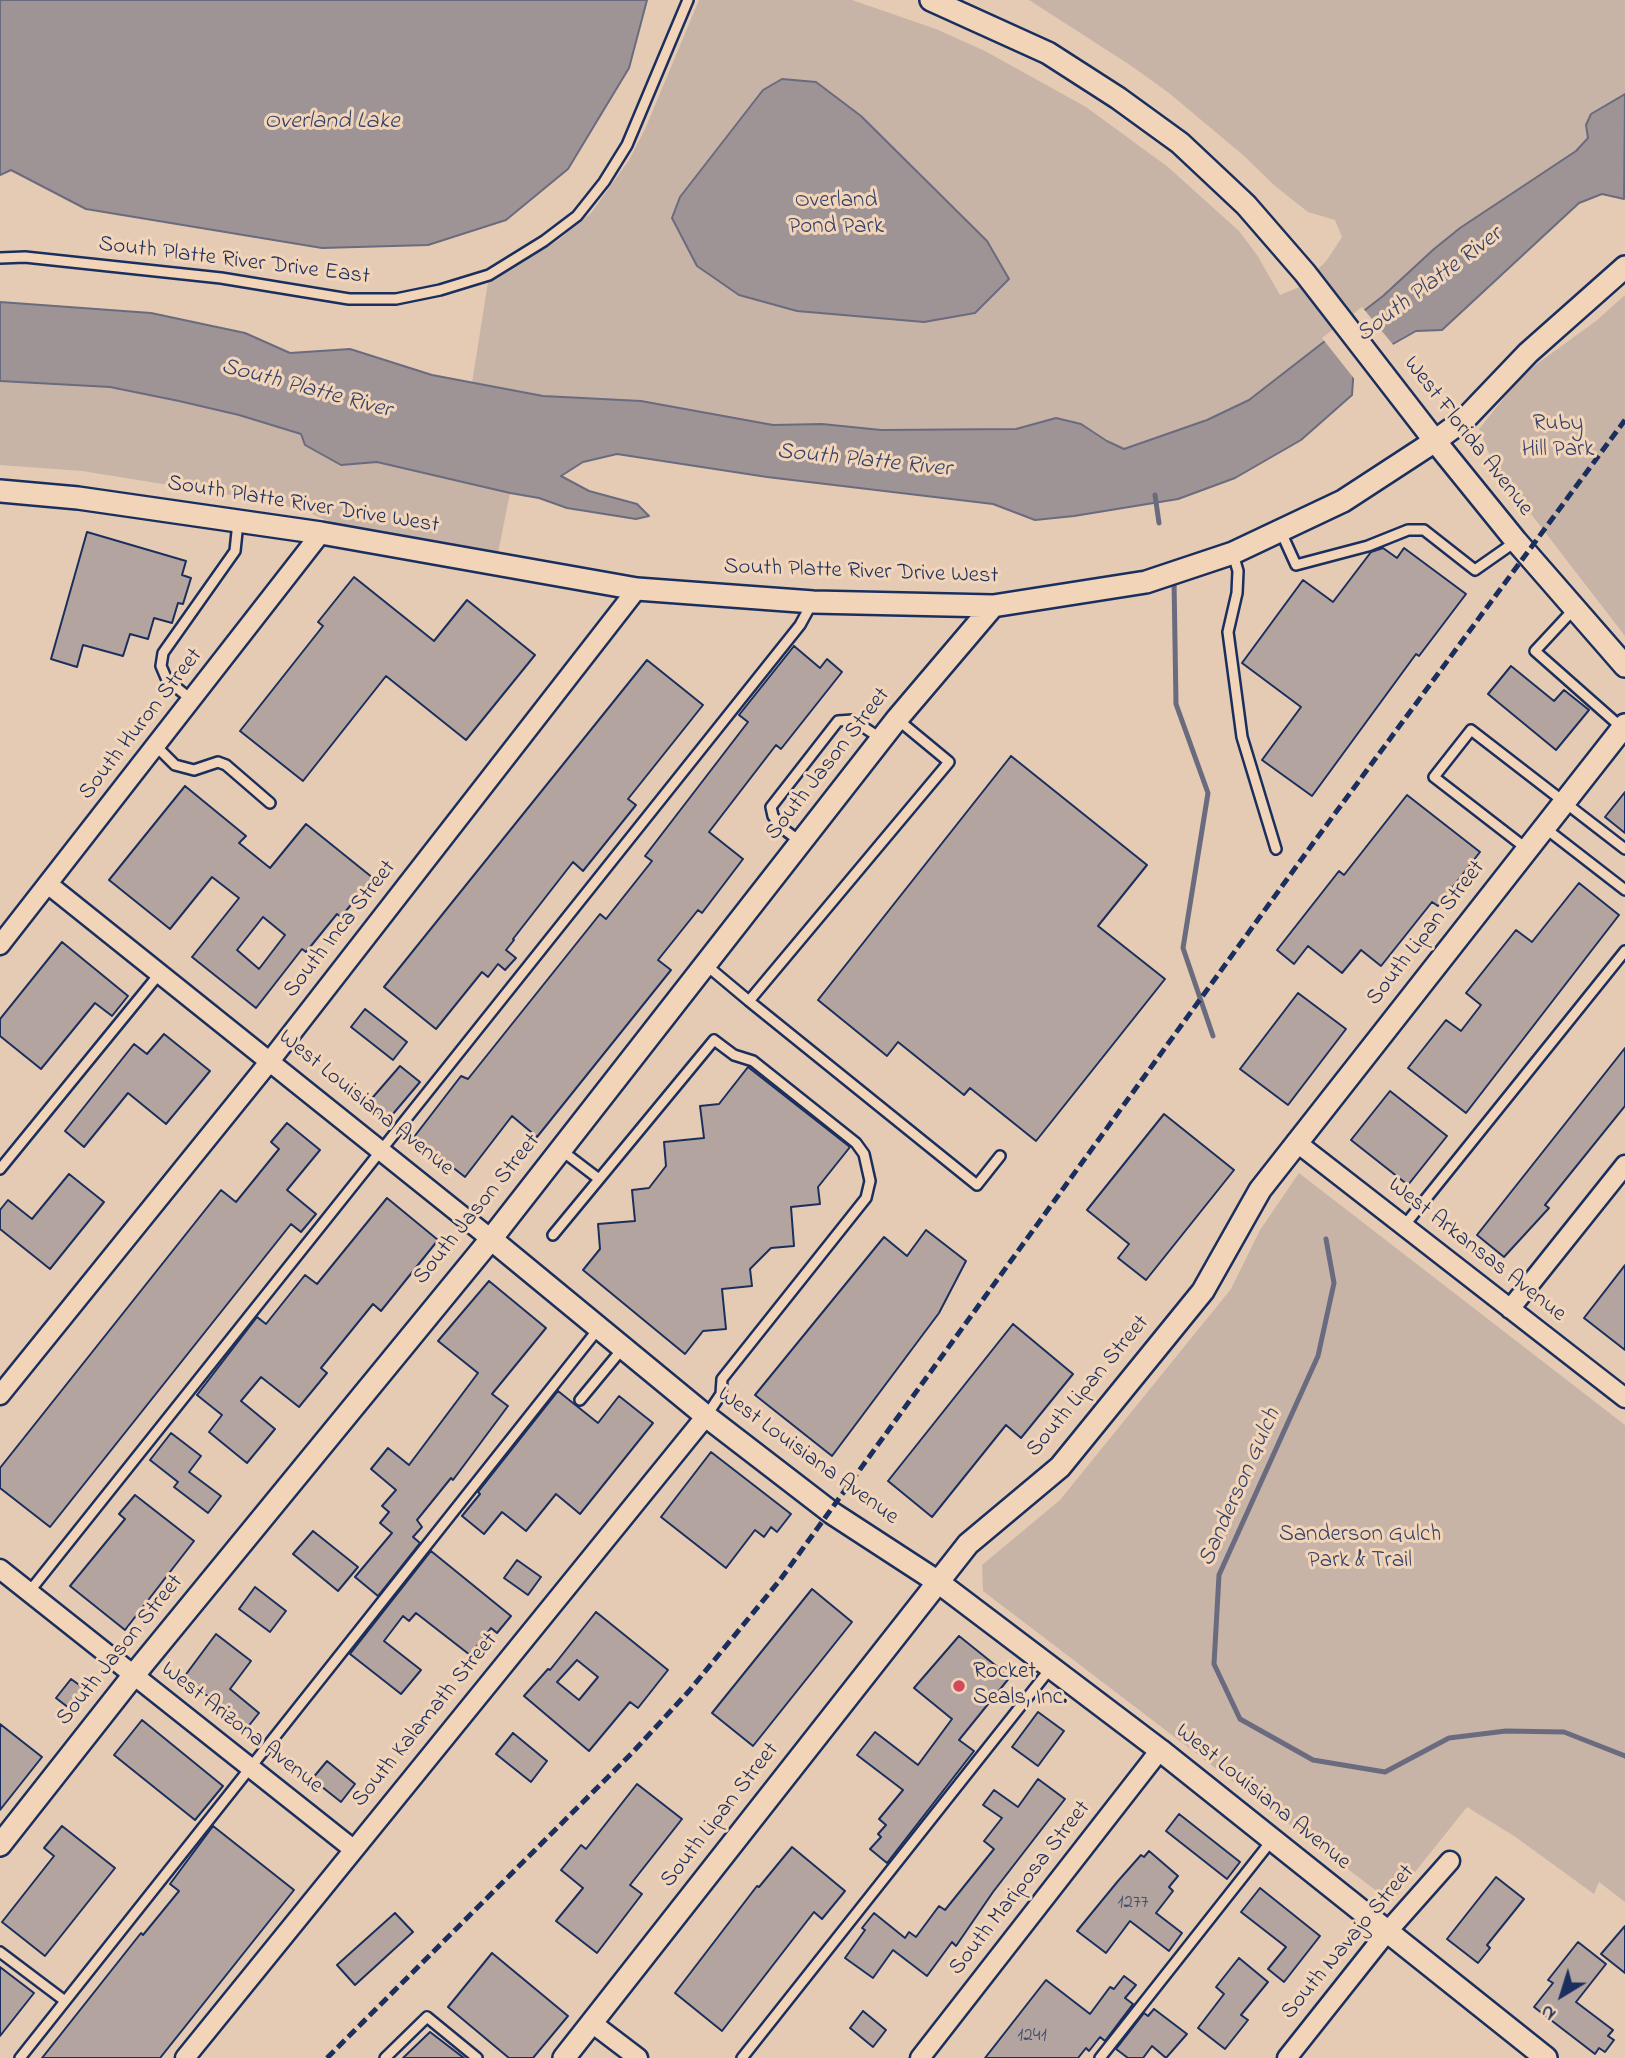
<!DOCTYPE html>
<html>
<head>
<meta charset="utf-8">
<style>
  body { margin:0 }
  #map { position:relative; width:1625px; height:2058px; overflow:hidden; background:#e5cbb4; font-family:"Indie Flower",sans-serif }
  canvas { display:block }
  .north { position:absolute; left:1527px; top:1960px; width:70px; height:70px; -webkit-text-stroke:5px #f2d5b9; paint-order:stroke; rotate:218deg; font-size:19px; font-weight:700; line-height:28px; text-align:center; color:#1b2f5e }
  .north::after { content:''; display:block; margin:auto; width:24px; height:32px; background:#1b2f5e; clip-path:polygon(50% 0,100% 100%,50% 72%,0 100%) }
</style>
</head>
<body>
<div id="map">
<canvas width="1625" height="2058"></canvas>
<div class="north">N</div>
</div>
<script>
const c = document.querySelector('canvas').getContext('2d');
c.lineJoin = 'round';
function paint(path, color) { c.fillStyle = color; c.fill(path, 'evenodd'); }
const toPath = rows => new Path2D(rows.map(r => 'M' + r).join(''));
function strokePath(path, color, width, dash) { c.strokeStyle = color; c.lineWidth = width; c.lineCap = dash ? 'butt' : 'round'; c.setLineDash(dash || []); c.stroke(path); }
function label(font, color, halo, rows, align = 'center') {
  c.font = font + ' "Indie Flower",sans-serif'; c.lineWidth = 6; c.setLineDash([]); c.textBaseline = 'middle'; c.strokeStyle = halo; c.fillStyle = color; for (const [text, x, y, turn = 0] of rows) {
    c.save(); c.translate(x, y); c.rotate((+turn || 0) * Math.PI / 180); c.textAlign = isNaN(turn) ? turn : align; if (halo) c.strokeText(text, 0, 0); c.fillText(text, 0, 0); c.restore();
  }
}
const green = toPath([
  [699,0,852,0,936,29,985,51,1086,107,1168,167,1239,231,1257,255,1280,295,1302,286,1327,260,1342,237,1335,220,1308,212,1275,186,1243,155,1169,93,1130,65,1029,0,1625,0,1625,94,1591,114,1586,125,1588,138,1576,151,1460,228,1434,249,1383,296,1249,400,1207,419,1124,450,1092,430,1056,418,1016,429,881,430,822,424,773,425,641,401,543,396,472,383,488,282,557,241,591,213,629,160,645,129],
  [1625,295,1625,636,1494,466,1479,429,1516,383,1534,366,1596,321],
  [0,381,110,387,179,401,239,415,302,435,341,465,377,462,510,493,497,558,348,529,302,510,262,500,82,471,0,465],
  [1299,1173,1625,1425,1625,1902,1599,1882,1594,1894,1514,1836,1467,1807,1391,1902,983,1591,982,1565,1060,1500,1231,1289,1260,1230]
]);
const water = toPath([
  [0,0,647,0,629,68,568,169,506,220,428,245,322,248,86,209,11,170,0,175,0,0],
  [782,79,816,82,861,116,987,241,1009,279,975,313,924,322,797,311,739,295,697,266,672,218,680,197,763,90,782,79],
  [1625,94,1624,199,1602,194,1579,203,1442,330,1416,331,1354,366,1352,395,1301,440,1235,478,1178,499,1074,516,1035,520,993,504,767,477,617,454,583,462,561,476,589,491,637,504,649,516,636,519,567,508,539,498,510,493,377,462,341,465,305,445,301,434,239,415,179,401,110,387,0,381,0,302,151,313,245,333,290,353,350,349,432,375,543,396,641,401,773,425,822,424,881,430,1016,429,1056,418,1081,424,1107,441,1124,449,1207,420,1249,400,1383,296,1434,249,1460,228,1576,151,1588,138,1586,125,1591,114,1625,94]
]);
const pier = toPath([
  [1362,307,1395,347,1357,368,1356,381,1322,338]
]);
const stream = toPath([
  [1155,495,1159,523],
  [1174,580,1176,704,1208,793,1183,948,1213,1036],
  [1326,1239,1334,1283,1318,1356,1219,1575,1214,1664,1240,1719,1313,1760,1385,1772,1449,1738,1506,1731,1564,1732,1625,1756]
]);
const building = toPath([
  [87,532,186,561,182,575,191,578,183,604,178,603,172,623,154,618,148,639,130,634,123,656,83,645,77,667,51,659,87,532],
  [1383,548,1397,558,1404,548,1466,594,1419,656,1416,654,1312,796,1262,760,1301,707,1242,663,1303,580,1333,602,1371,552,1383,548],
  [354,577,434,641,467,600,535,655,466,740,386,676,303,781,240,731,323,626,318,622,354,577],
  [794,646,820,668,827,659,842,672,781,749,776,745,709,832,743,859,702,913,698,910,658,960,671,970,537,1137,512,1116,465,1177,414,1137,461,1076,468,1079,600,914,606,919,652,861,645,856,748,722,739,715,794,646],
  [647,660,703,705,628,799,636,805,583,871,573,862,513,939,514,940,506,950,516,958,505,970,498,964,488,977,482,972,436,1029,384,987,647,660],
  [1511,666,1554,701,1564,690,1589,710,1556,750,1488,694,1511,666],
  [1011,756,1147,865,1098,926,1165,979,1036,1141,970,1088,964,1095,898,1042,887,1056,818,1000,1011,756],
  [185,786,246,836,239,843,270,868,306,824,373,878,341,917,337,914,306,952,302,949,256,1008,192,957,239,898,212,877,170,929,109,880,185,786],
  [263,917,285,935,259,969,237,950,263,917],
  [1625,792,1625,833,1605,817,1625,792],
  [1407,795,1480,852,1438,906,1432,902,1381,966,1361,950,1342,973,1308,946,1294,964,1277,950,1339,871,1344,875,1407,795],
  [1579,883,1619,915,1466,1113,1408,1068,1446,1020,1461,1031,1481,1005,1466,993,1516,930,1532,942,1579,883],
  [62,942,128,996,112,1016,95,1003,41,1069,0,1036,0,1019,62,942],
  [1298,993,1346,1029,1288,1105,1240,1069,1298,993],
  [365,1009,407,1042,393,1060,351,1027,365,1009],
  [164,1034,210,1071,166,1124,128,1093,84,1147,65,1131,134,1044,147,1054,164,1034],
  [1625,1048,1625,1106,1545,1205,1549,1208,1504,1257,1477,1235,1625,1048],
  [400,1066,420,1082,387,1121,367,1104,400,1066],
  [748,1067,850,1147,818,1187,820,1204,791,1207,794,1246,771,1248,750,1269,752,1286,722,1289,726,1329,703,1331,685,1354,583,1270,600,1249,598,1224,635,1221,632,1190,649,1188,666,1166,664,1142,704,1138,700,1106,719,1104,748,1067],
  [1390,1091,1447,1136,1408,1185,1351,1140,1390,1091],
  [1164,1114,1234,1170,1146,1280,1118,1258,1129,1244,1087,1210,1164,1114],
  [287,1123,320,1150,287,1190,316,1214,301,1232,291,1224,50,1527,0,1488,0,1468,221,1190,236,1202,279,1149,271,1142,287,1123],
  [69,1174,104,1202,50,1269,0,1229,0,1210,8,1200,32,1219,69,1174],
  [387,1198,438,1240,381,1311,373,1304,321,1368,327,1373,299,1407,261,1377,241,1401,275,1429,247,1463,209,1432,222,1415,197,1395,257,1317,266,1324,305,1275,317,1284,387,1198],
  [926,1230,966,1261,939,1313,832,1456,755,1395,884,1237,907,1256,926,1230],
  [1625,1265,1625,1350,1584,1318,1625,1265],
  [489,1281,546,1328,492,1394,508,1406,453,1480,451,1478,417,1520,422,1527,413,1537,420,1543,378,1596,355,1577,392,1533,380,1523,389,1512,382,1506,396,1490,371,1469,388,1448,409,1465,478,1373,438,1341,489,1281],
  [1013,1324,1073,1374,1021,1438,1006,1425,932,1517,888,1481,1013,1324],
  [558,1391,598,1423,619,1396,653,1423,580,1514,556,1494,526,1531,502,1512,484,1534,462,1516,480,1494,478,1492,558,1391],
  [171,1433,201,1456,189,1472,221,1496,208,1513,174,1487,178,1482,150,1460,171,1433],
  [711,1452,791,1514,777,1532,771,1527,764,1537,755,1530,726,1568,661,1517,711,1452],
  [135,1495,194,1541,125,1630,70,1586,125,1519,119,1514,135,1495],
  [313,1531,358,1567,338,1591,293,1554,313,1531],
  [431,1551,511,1616,497,1633,491,1628,470,1655,416,1613,409,1621,403,1616,384,1641,421,1670,401,1694,350,1654,431,1551],
  [517,1560,541,1577,528,1595,504,1578,517,1560],
  [255,1587,286,1611,270,1632,239,1609,255,1587],
  [812,1589,852,1622,753,1746,712,1713,812,1589],
  [596,1612,668,1670,638,1708,630,1702,589,1751,524,1696,548,1669,550,1670,596,1612],
  [577,1660,598,1677,579,1700,557,1682,577,1660],
  [216,1634,251,1661,230,1689,259,1713,247,1728,184,1677,216,1634],
  [959,1636,1010,1677,959,1740,974,1751,887,1863,870,1849,881,1837,878,1834,886,1825,879,1819,903,1790,857,1755,875,1732,918,1765,952,1719,914,1688,959,1636],
  [71,1679,89,1692,74,1712,56,1698,71,1679],
  [1038,1712,1064,1731,1038,1766,1012,1747,1038,1712],
  [142,1720,223,1786,195,1820,114,1755,142,1720],
  [0,1724,42,1757,0,1810,0,1724],
  [513,1733,547,1761,531,1782,496,1754,513,1733],
  [327,1761,355,1784,341,1802,312,1779,327,1761],
  [1038,1779,1065,1799,993,1892,956,1946,952,1942,927,1976,893,1950,873,1978,845,1958,865,1930,862,1928,874,1913,905,1938,909,1932,916,1937,939,1906,945,1910,994,1849,984,1841,1002,1818,983,1805,994,1790,1018,1807,1038,1779],
  [637,1784,682,1819,630,1885,642,1894,597,1953,556,1921,583,1888,561,1870,581,1845,586,1849,637,1784],
  [1179,1814,1240,1862,1227,1879,1166,1831,1179,1814],
  [62,1826,115,1868,45,1956,2,1922,54,1856,44,1848,62,1826],
  [213,1826,294,1890,160,2058,42,2058,141,1933,143,1935,179,1891,170,1884,213,1826],
  [792,1847,845,1891,822,1919,814,1912,722,2031,675,1993,757,1886,759,1887,792,1847],
  [1149,1851,1178,1876,1169,1887,1173,1891,1156,1913,1182,1933,1169,1951,1130,1921,1106,1953,1077,1931,1118,1881,1141,1855,1144,1857,1149,1851],
  [1496,1877,1524,1899,1487,1945,1490,1948,1478,1963,1447,1939,1496,1877],
  [1260,1888,1320,1936,1284,1982,1268,1969,1286,1947,1241,1912,1260,1888],
  [395,1913,413,1932,355,1985,337,1965,395,1913],
  [1625,1926,1625,1973,1601,1954,1625,1926],
  [1578,1942,1606,1964,1576,2002,1613,2030,1608,2036,1614,2040,1605,2052,1599,2048,1595,2054,1534,2007,1553,1983,1548,1980,1578,1942],
  [492,1953,568,2016,533,2058,509,2058,448,2007,492,1953],
  [1239,1958,1268,1982,1241,2015,1248,2020,1225,2049,1198,2028,1224,1994,1216,1987,1239,1958],
  [0,1967,34,1993,0,2036,0,1967],
  [1124,1976,1136,1985,1125,1998,1133,2004,1105,2041,1100,2037,1089,2051,1086,2048,1078,2058,985,2058,1046,1980,1090,2014,1110,1987,1114,1989,1124,1976],
  [1154,2009,1187,2034,1166,2058,1152,2046,1143,2058,1128,2058,1116,2049,1144,2013,1148,2016,1154,2009],
  [863,2011,886,2030,873,2047,850,2028,863,2011],
  [430,2032,464,2058,403,2058,430,2032]
]);
const service = toPath([
  [0,258,25,257,221,278,349,299,396,299,440,290,489,275,544,241,577,216,604,182,627,145,688,0],
  [1281,532,1296,565,1368,546,1408,530,1424,530,1475,570,1515,542],
  [1233,554,1238,571,1237,593,1228,632,1242,737,1276,849],
  [1574,609,1535,651,1621,727],
  [192,700,167,680,161,666,163,653,235,551,238,522],
  [156,746,175,765,194,770,218,762,226,765,270,803],
  [1545,828,1625,890],
  [801,842,782,828,773,816,771,807,838,721,853,720,880,738],
  [1527,849,1434,777,1471,730,1625,849],
  [706,965,749,1001,949,762,897,719],
  [749,1001,977,1185,1000,1156],
  [561,1150,599,1179],
  [0,1169,160,973],
  [1404,1226,1625,951],
  [553,1235,714,1040,734,1055,753,1061,856,1143,864,1154,870,1181,866,1198,722,1379,721,1394,707,1415],
  [580,1400,623,1348],
  [29,1592,800,625,812,603],
  [0,1952,65,2001],
  [20,2058,599,1328],
  [385,2058,427,2017,477,2058],
  [742,2058,1050,1669],
  [1100,2058,1272,1840]
]);
const minor = toPath([
  [49,885,491,1239],
  [0,945,321,533],
  [1296,1142,1625,1398],
  [1510,1309,1625,1165],
  [0,1395,270,1061,637,589],
  [0,1569,353,1849],
  [592,2023,638,2058],
  [185,2058,706,1416],
  [920,2058,1160,1750],
  [1287,2058,1387,1932,1450,1861]
]);
const tertiary = toPath([
  [931,0,1048,53,1118,98,1180,143,1246,205,1305,273,1435,441,1516,541,1625,666],
  [0,491,78,498,321,533,637,589,813,602,993,606,1146,582,1233,553,1343,501,1435,441,1465,419,1528,353,1625,267],
  [491,1239,706,1416,832,1513,938,1582,1160,1750,1546,2058],
  [0,1845,133,1676,491,1239,897,719,993,606],
  [564,2058,968,1544,1060,1467,1203,1291,1260,1190,1625,725]
]);
const rail = toPath([
  [327,2058,632,1753,689,1691,780,1580,1314,842,1625,420]
]);
const markers = [
  [959,1686,7,"#d1495b"]
];
const numberNames = [
  ["1277",1133,1904],
  ["1241",1032,2037]
];
const parkNames = [
  ["Overland",836,202],
  ["Pond Park",836,228],
  ["Ruby",1558,425],
  ["Hill Park",1558,451],
  ["Sanderson Gulch",1360,1536],
  ["Park & Trail",1360,1562]
];
const streetNames = [
  ["South Platte River Drive East",234,262,7],
  ["West Florida Avenue",1467,437,52],
  ["South Platte River Drive West",303,506,9],
  ["South Platte River Drive West",861,573,2],
  ["South Huron Street",142,725,-52],
  ["South Jason Street",829,765,-52],
  ["South Inca Street",341,930,-52],
  ["South Lipan Street",1427,934,-52],
  ["West Louisiana Avenue",365,1104,39],
  ["South Jason Street",478,1210,-51],
  ["West Arkansas Avenue",1476,1251,38],
  ["South Lipan Street",1089,1387,-50],
  ["West Louisiana Avenue",807,1457,36],
  ["South Jason Street",121,1651,-51],
  ["South Kalamath Street",426,1721,-51],
  ["West Arizona Avenue",241,1729,38],
  ["West Louisiana Avenue",1262,1798,39],
  ["South Lipan Street",721,1816,-52],
  ["South Mariposa Street",1021,1889,-52],
  ["South Navajo Street",1349,1943,-50]
];
const poiNames = [
  ["Rocket",973,1673],
  ["Seals, Inc.",973,1699]
];
const waterNames = [
  ["Overland Lake",332,123],
  ["South Platte River",1430,286,-37],
  ["South Platte River",306,390,15],
  ["South Platte River",864,462,6],
  ["Sanderson Gulch",1241,1488,-66]
];
paint(green, '#c7b4a7');
paint(water, '#9e9395');
strokePath(water, '#6a6b7f', 2);
paint(pier, '#e5cbb4');
strokePath(stream, '#6a6b7f', 5);
paint(building, '#b3a49f');
strokePath(building, '#1b2f5e', 2);
strokePath(service, '#1b2f5e', 14);
strokePath(minor, '#1b2f5e', 23);
strokePath(tertiary, '#1b2f5e', 26);
strokePath(service, '#f2d5b9', 9);
strokePath(minor, '#f2d5b9', 18);
strokePath(tertiary, '#f2d5b9', 21);
strokePath(rail, '#1b2f5e', 5, [10, 5]);
for (const [x, y, r, color] of markers) { const dot = new Path2D(); dot.arc(x, y, r, 0, 2 * Math.PI); c.fillStyle = color; c.fill(dot); strokePath(dot, '#f2d5b9', 2.5); }
label('19px', '#414c6e', null, numberNames);
label('23px', '#354369', '#f2d5b9', parkNames);
label('23px', '#1b2f5e', '#f2d5b9', streetNames);
label('23px', '#1b2f5e', '#f2d5b9', poiNames, 'left');
label('italic 24px', '#354369', '#f2d5b9', waterNames);
</script>
</body>
</html>
